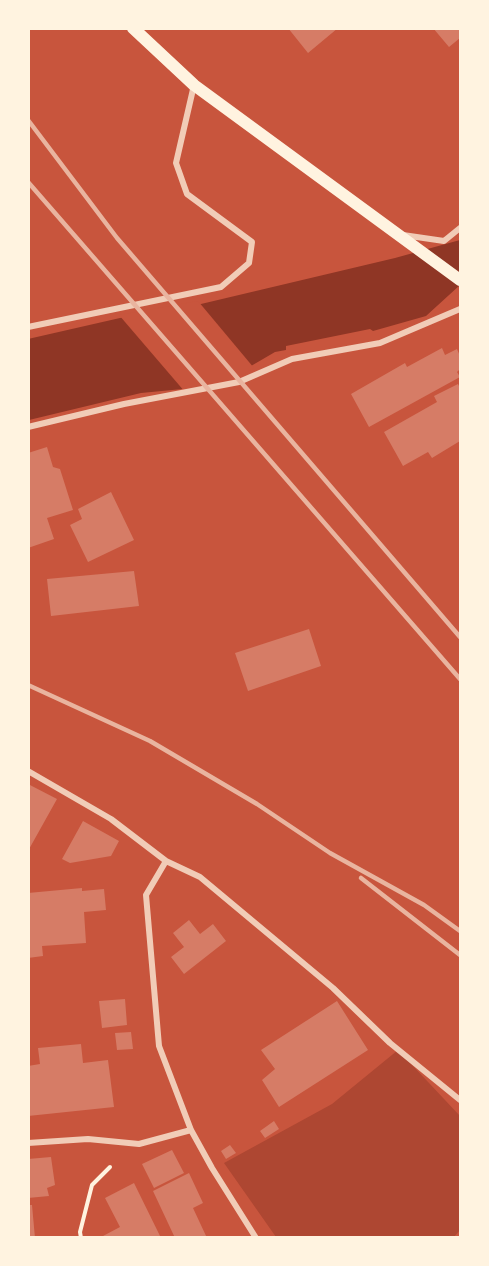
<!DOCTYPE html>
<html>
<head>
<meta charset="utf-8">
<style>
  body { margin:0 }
  #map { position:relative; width:489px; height:1266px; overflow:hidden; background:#c8553d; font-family:"Roboto Condensed",sans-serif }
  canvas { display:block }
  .frame { position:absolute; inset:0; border:30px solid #fff3e0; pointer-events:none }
</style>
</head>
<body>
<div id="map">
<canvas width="489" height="1266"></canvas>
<div class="frame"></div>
</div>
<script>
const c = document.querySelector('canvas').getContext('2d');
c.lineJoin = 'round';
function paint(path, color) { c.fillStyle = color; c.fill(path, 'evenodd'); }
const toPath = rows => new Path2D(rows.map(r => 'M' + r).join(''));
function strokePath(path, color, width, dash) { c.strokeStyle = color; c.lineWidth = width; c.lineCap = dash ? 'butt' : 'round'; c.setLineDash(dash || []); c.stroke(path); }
const green = toPath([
  [398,1050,460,1116,460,1230,453,1238,276,1237,224,1163,332,1104]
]);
const water = toPath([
  [460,240,460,285,426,316,373,331,370,329,286,346,286,350,275,352,227,380,193,388,141,393,29,420,28,339,120,318,201,304,395,258]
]);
const pier = toPath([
  [198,301,254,368,228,383,185,392,119,315]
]);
const building = toPath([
  [288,28,338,28,308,53],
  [433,28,460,28,460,38,449,47],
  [442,348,445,355,457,349,460,356,460,369,457,372,460,377,369,427,351,394,405,363,407,367],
  [458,384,460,388,460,441,432,458,428,452,403,466,384,432,437,402,434,396],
  [47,447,53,467,60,469,73,510,47,518,54,539,28,548,28,453],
  [111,492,134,540,88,562,70,525,82,519,78,509],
  [134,571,139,606,51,616,47,579],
  [309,629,321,666,248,691,235,653],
  [28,784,57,799,28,851],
  [83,821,119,841,111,856,70,863,62,859],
  [82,888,82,891,104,889,106,910,84,912,86,943,42,946,43,956,28,958,28,893],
  [189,920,200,934,213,924,226,941,184,974,171,957,184,947,173,933],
  [125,999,127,1025,102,1028,99,1001],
  [337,1001,368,1050,279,1107,262,1080,275,1069,261,1050],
  [131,1032,133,1049,117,1050,115,1033],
  [81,1044,83,1063,108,1060,114,1107,28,1116,28,1066,40,1064,38,1048],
  [274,1121,279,1129,265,1138,260,1131],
  [230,1145,236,1153,226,1159,221,1151],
  [172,1150,184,1173,154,1188,142,1164],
  [51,1157,55,1185,47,1188,49,1196,28,1198,28,1159],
  [189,1173,203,1203,193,1208,207,1238,175,1238,153,1191],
  [134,1183,161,1238,104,1238,103,1236,120,1227,105,1198],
  [28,1205,32,1205,35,1238,28,1238]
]);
const path = toPath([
  [81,1238,80,1232,92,1185,110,1167]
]);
const minor = toPath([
  [403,235,444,241,460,228],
  [28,327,221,287,249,263,252,242,187,194,176,163,194,85],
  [28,427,124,404,239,382,292,359,380,343,460,309],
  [28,771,111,819,166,861,146,895,159,1046,191,1130,212,1168,256,1238],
  [166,861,200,877,333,988,390,1043,460,1100],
  [28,1143,88,1139,139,1144,191,1130]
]);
const secondary = toPath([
  [133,28,194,85,460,280]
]);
const rail = toPath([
  [28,120,117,238,460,637],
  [28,182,460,679],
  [28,685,150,741,257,804,330,853,424,905,460,931],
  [361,878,460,955]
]);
paint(green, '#ae4732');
paint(water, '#8f3625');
paint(pier, '#c8553d');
paint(building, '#d67c66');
strokePath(path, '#fff3e0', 4);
strokePath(minor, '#f1ccb7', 6);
strokePath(secondary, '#fff3e0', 12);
strokePath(rail, '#e9b49f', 4.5);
</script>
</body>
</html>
